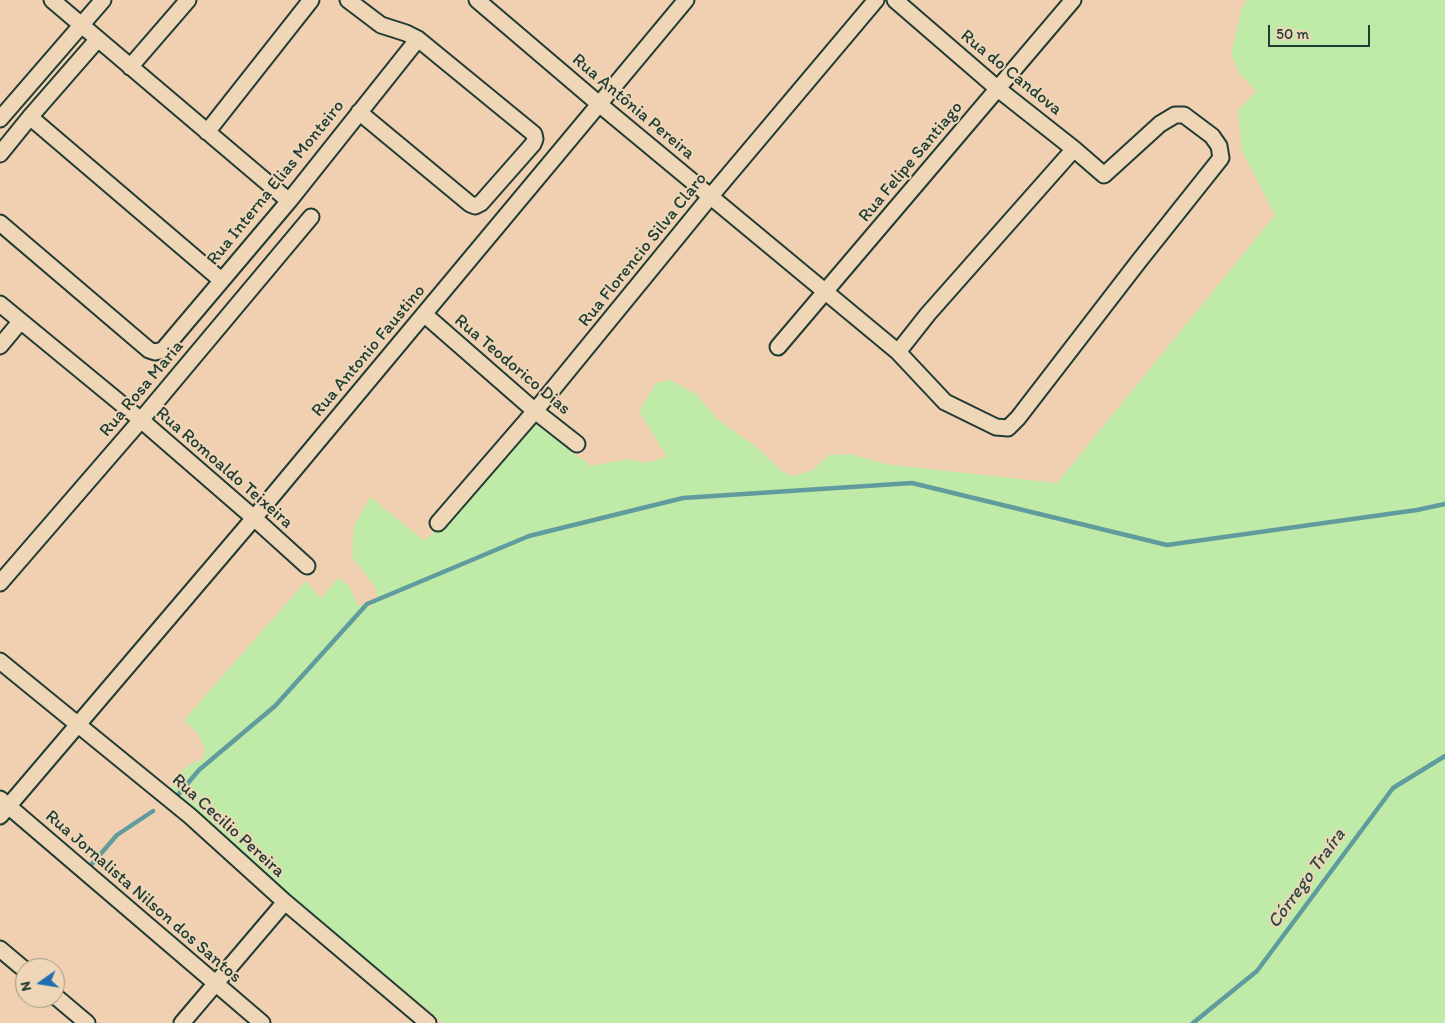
<!DOCTYPE html>
<html>
<head>
<meta charset="utf-8">
<style>
  body { margin:0 }
  #map { position:relative; width:1445px; height:1023px; overflow:hidden; background:#f1d0b2; font-family:Itim,sans-serif }
  canvas { display:block }
  .north { position:absolute; left:15px; top:958px; width:50px; height:50px; box-sizing:border-box; background:#efd6b7; border:1px solid #9c9983; border-radius:50%; rotate:257deg; font-size:14px; font-weight:700; line-height:20px; text-align:center; color:#1f3d34 }
  .north::after { content:''; display:block; margin:auto; width:18px; height:22px; background:#1f6fb2; clip-path:polygon(50% 0,100% 100%,50% 72%,0 100%) }
  .scale { position:absolute; left:1268px; top:25px; width:102px; height:22px; box-sizing:border-box; border:2px solid #1f3d34; border-top:0; padding-left:6px; font-size:15px; line-height:18px; white-space:nowrap; color:#1f3d34; -webkit-text-stroke:4px #efd6b7; paint-order:stroke }
</style>
</head>
<body>
<div id="map">
<canvas width="1445" height="1023"></canvas>
<div class="north">N</div>
<div class="scale">50 m</div>
</div>
<script>
const c = document.querySelector('canvas').getContext('2d');
c.lineJoin = 'round';
function paint(path, color) { c.fillStyle = color; c.fill(path, 'evenodd'); }
const toPath = rows => new Path2D(rows.map(r => 'M' + r).join(''));
function strokePath(path, color, width, dash) { c.strokeStyle = color; c.lineWidth = width; c.lineCap = dash ? 'butt' : 'round'; c.setLineDash(dash || []); c.stroke(path); }
function label(font, color, halo, rows, align = 'center') {
  c.font = font + ' Itim,sans-serif'; c.lineWidth = 4; c.setLineDash([]); c.textBaseline = 'middle'; c.strokeStyle = halo; c.fillStyle = color; for (const [text, x, y, turn = 0] of rows) {
    c.save(); c.translate(x, y); c.rotate((+turn || 0) * Math.PI / 180); c.textAlign = isNaN(turn) ? turn : align; if (halo) c.strokeText(text, 0, 0); c.fillText(text, 0, 0); c.restore();
  }
}
const green = toPath([
  [1247,0,1445,0,1445,1023,444,1023,311,913,173,791,171,785,173,777,190,764,203,759,205,749,198,734,184,720,306,581,321,599,338,578,349,586,358,605,371,607,377,597,376,588,352,557,354,526,370,497,425,541,536,424,591,466,629,459,644,463,667,457,639,411,656,383,671,380,697,395,718,420,755,446,783,472,795,476,812,470,829,455,851,454,885,464,1057,483,1275,215,1242,151,1238,110,1256,91,1240,74,1231,54,1242,7]
]);
const stream = toPath([
  [177,796,199,770,275,706,367,604,529,536,683,498,912,483,1167,545,1417,510,1445,504],
  [91,865,117,835,153,811],
  [1193,1023,1257,971,1393,788,1445,756]
]);
const street = toPath([
  [52,0,289,201],
  [348,0,381,25,406,33,418,39,534,134,535,139,533,144,481,203,475,206,470,204,359,112],
  [477,0,599,104,898,352,928,314,1074,149],
  [895,0,998,89,1074,149,1104,175,1160,124,1175,115,1184,115,1212,136,1219,146,1221,158,1139,261,1018,418,1008,428,996,427,945,402,898,352],
  [130,67,188,0],
  [30,117,221,280],
  [0,119,103,0],
  [207,132,311,0],
  [0,154,30,117,98,39],
  [0,223,149,350,155,352,163,350,289,201,418,39],
  [0,304,141,420,254,518,307,566],
  [424,314,535,411,577,444],
  [0,346,20,322],
  [778,347,1073,0],
  [438,523,535,411,710,197,876,0],
  [0,583,141,420,311,217],
  [0,661,190,816,285,902,428,1023],
  [0,799,262,1023],
  [0,816,254,518,686,0],
  [0,949,25,970],
  [55,996,87,1023],
  [182,1023,285,902]
]);
const streetNames = [
  ["Rua do Candova",1011,73,39],
  ["Rua Antônia Pereira",633,107,40],
  ["Rua Felipe Santiago",911,162,-50],
  ["Rua Interna Elias Monteiro",276,183,-51],
  ["Rua Florencio Silva Claro",643,250,-51],
  ["Rua Antonio Faustino",369,351,-50],
  ["Rua Teodorico Dias",512,365,40],
  ["Rua Rosa Maria",142,389,-50],
  ["Rua Romoaldo Teixeira",224,468,41],
  ["Rua Cecilio Pereira",228,826,42],
  ["Rua Jornalista Nilson dos Santos",143,897,41]
];
const waterNames = [
  ["Córrego Traíra",1307,879,-54]
];
paint(green, '#c0eaa7');
strokePath(stream, '#609c9e', 4.5);
strokePath(street, '#1f3d34', 19);
strokePath(street, '#efd6b7', 15);
label('18px', '#1f3d34', '#efd6b7', streetNames);
label('italic 19px', '#2a4d46', '#efd6b7', waterNames);
</script>
</body>
</html>
